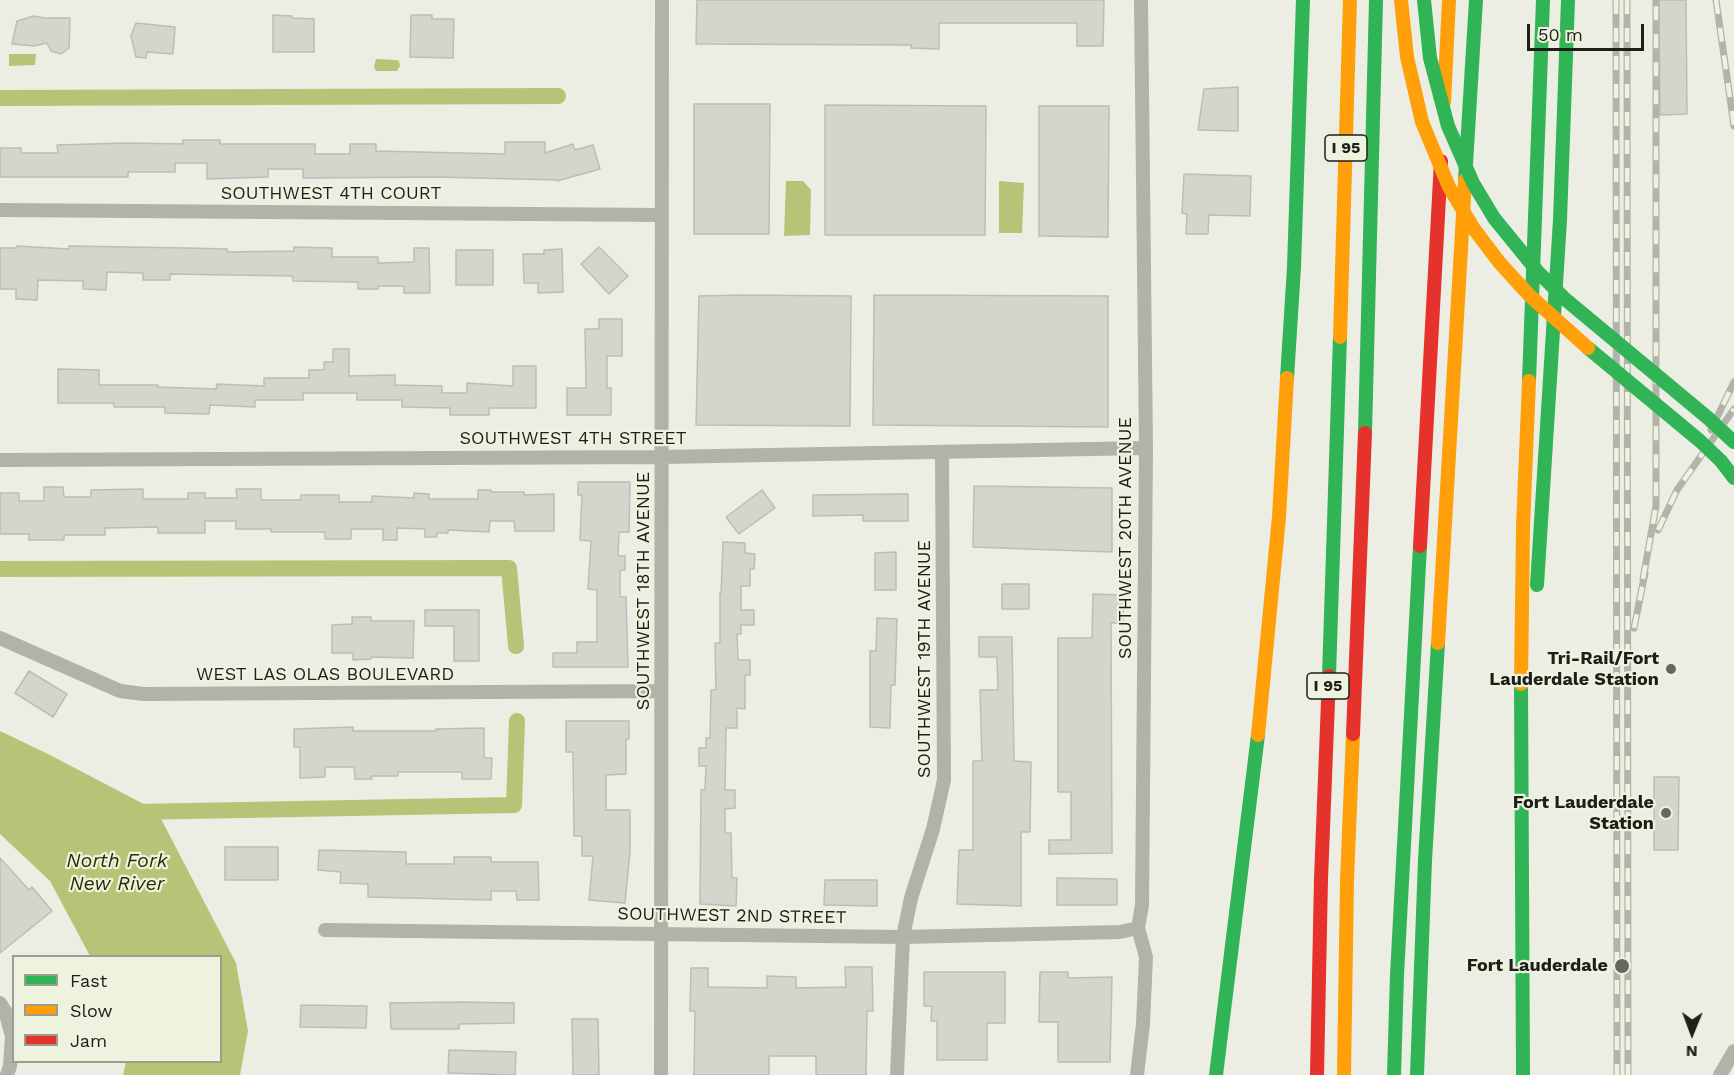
<!DOCTYPE html>
<html>
<head>
<meta charset="utf-8">
<style>
  body { margin:0 }
  #map { position:relative; width:1734px; height:1075px; overflow:hidden; background:#eceee4; font-family:"Work Sans",sans-serif }
  canvas { display:block }
  .legend { position:absolute; left:12px; top:955px; width:210px; height:108px; box-sizing:border-box; background:#eef3df; border:2px solid #9b9e8f; margin:0; padding:8px 10px; list-style:none; font-size:18px; color:#1e1f18 }
  .legend li { display:flex; align-items:center; gap:12px; height:30px }
  .legend b { width:30px; border:2px solid #9b9e8f }
  .north { position:absolute; left:1662px; top:1003px; width:60px; height:60px; -webkit-text-stroke:4px #eef3df; paint-order:stroke; rotate:181deg; font-size:16px; font-weight:700; line-height:24px; text-align:center; color:#1e1f18 }
  .north::after { content:''; display:block; margin:auto; width:21px; height:27px; background:#1e1f18; clip-path:polygon(50% 0,100% 100%,50% 72%,0 100%) }
  .scale { position:absolute; left:1527px; top:24px; width:117px; height:27px; box-sizing:border-box; border:3px solid #1e1f18; border-top:0; padding-left:8px; font-size:18px; line-height:21px; white-space:nowrap; color:#1e1f18; -webkit-text-stroke:4px #eef3df; paint-order:stroke }
</style>
</head>
<body>
<div id="map">
<canvas width="1734" height="1075"></canvas>
<ul class="legend">
<li><b style="height:8px;background:#30b455"></b>Fast</li>
<li><b style="height:8px;background:#ff9f0a"></b>Slow</li>
<li><b style="height:8px;background:#e5322d"></b>Jam</li>
</ul>
<div class="north">N</div>
<div class="scale">50 m</div>
</div>
<script>
const c = document.querySelector('canvas').getContext('2d');
c.lineJoin = 'round';
function paint(path, color) { c.fillStyle = color; c.fill(path, 'evenodd'); }
const toPath = rows => new Path2D(rows.map(r => 'M' + r).join(''));
function strokePath(path, color, width, dash) { c.strokeStyle = color; c.lineWidth = width; c.lineCap = dash ? 'butt' : 'round'; c.setLineDash(dash || []); c.stroke(path); }
function label(font, color, halo, rows, align = 'center') {
  c.font = font + ' "Work Sans",sans-serif'; c.lineWidth = 4.5; c.setLineDash([]); c.textBaseline = 'middle'; c.strokeStyle = halo; c.fillStyle = color; for (const [text, x, y, turn = 0] of rows) {
    c.save(); c.translate(x, y); c.rotate((+turn || 0) * Math.PI / 180); c.textAlign = isNaN(turn) ? turn : align; if (halo) c.strokeText(text, 0, 0); c.fillText(text, 0, 0); c.restore();
  }
}
const water = toPath([
  [9,54,36,54,35,65,9,66],
  [376,59,397,60,399,61,400,66,397,71,376,71,374,67],
  [786,181,803,181,811,190,810,235,784,236],
  [999,181,1024,183,1022,233,999,233],
  [0,731,48,754,157,811,236,963,248,1031,240,1075,123,1075,126,1062,220,1062,220,956,90,956,50,881,0,834]
]);
const canal = toPath([
  [0,98,558,96],
  [0,569,509,568,516,646],
  [134,812,514,805,517,721]
]);
const building = toPath([
  [697,0,1104,0,1103,46,1077,46,1077,23,939,23,939,49,911,48,911,45,696,44,697,0],
  [1659,0,1686,0,1687,114,1660,115,1659,0],
  [273,15,292,16,292,18,314,19,314,52,273,52,273,15],
  [411,15,432,15,432,19,454,19,453,58,410,57,411,15],
  [34,16,44,18,70,18,69,48,61,54,51,51,47,43,34,46,12,44,17,21,34,16],
  [136,23,175,27,173,54,147,52,146,58,136,57,131,36,136,23],
  [1238,87,1238,131,1198,130,1204,89,1238,87],
  [694,104,770,104,769,234,694,234,694,104],
  [825,105,986,106,985,235,825,235,825,105],
  [1039,106,1109,106,1108,237,1039,236,1039,106],
  [183,140,220,140,220,144,315,144,315,154,350,154,350,144,376,144,376,151,505,154,505,142,545,142,545,153,573,144,575,150,593,145,600,169,557,181,557,180,438,177,303,178,303,169,268,169,268,177,207,179,207,163,175,163,175,172,128,172,128,177,0,177,0,148,21,148,21,153,58,153,57,145,127,143,183,144,183,140],
  [1184,174,1251,176,1250,216,1209,215,1208,234,1186,234,1187,214,1182,213,1184,174],
  [17,246,69,249,69,246,187,248,227,249,227,252,294,251,294,247,332,248,332,257,378,257,378,263,414,262,414,248,429,248,430,293,404,293,404,286,378,286,378,289,358,289,358,282,293,281,293,276,170,274,170,280,143,280,143,273,107,272,106,290,83,289,83,281,38,280,37,300,16,299,16,289,0,289,0,248,17,248,17,246],
  [599,247,628,276,609,294,581,264,599,247],
  [562,249,563,292,538,293,538,283,524,283,523,254,544,254,544,250,562,249],
  [456,250,493,250,493,285,456,285,456,250],
  [742,295,851,296,850,426,696,425,699,296,742,295],
  [874,295,1108,296,1108,427,873,425,874,295],
  [599,319,622,319,622,356,607,356,607,388,611,388,611,415,567,415,567,388,586,388,585,329,599,329,599,319],
  [333,349,349,349,349,376,395,375,395,385,442,386,442,393,467,393,467,383,513,386,513,366,536,366,536,408,489,408,489,415,450,415,450,408,402,407,402,400,357,400,357,393,303,393,303,400,255,400,255,407,210,405,209,414,165,413,165,407,114,407,114,403,58,403,58,369,99,370,99,385,158,385,158,387,216,389,217,384,264,386,264,378,309,378,309,370,324,370,324,362,333,362,333,349],
  [578,482,630,482,629,532,619,532,618,556,625,556,625,570,620,570,620,597,626,597,628,667,553,667,553,653,577,653,577,642,597,642,597,590,588,589,591,541,580,540,582,495,578,495,578,482],
  [974,486,1112,488,1112,552,973,547,974,486],
  [44,487,63,487,64,497,91,497,91,490,143,489,143,499,188,499,188,493,205,493,205,498,237,498,236,489,261,489,261,500,301,500,301,495,339,495,339,502,372,502,372,496,414,498,414,493,429,494,429,499,478,499,478,490,491,490,491,492,524,492,524,495,554,494,554,531,515,531,514,521,490,521,489,532,448,530,448,533,437,533,437,537,425,537,425,529,397,528,397,540,383,540,383,529,351,529,351,539,325,539,325,532,271,532,271,529,236,529,236,521,205,521,205,533,158,533,158,527,105,528,105,535,64,535,64,540,29,540,29,534,0,534,0,493,19,493,19,501,44,501,44,487],
  [762,490,775,508,739,534,726,517,762,490],
  [908,494,908,521,863,521,863,515,813,516,813,495,908,494],
  [723,542,745,543,745,553,755,554,754,569,750,569,750,586,741,586,741,610,754,610,754,625,741,625,741,634,737,634,738,660,750,660,750,675,745,675,745,709,737,708,737,728,726,728,725,790,735,790,735,808,725,809,725,833,731,833,732,878,737,878,736,906,700,904,701,790,705,790,706,766,699,766,699,748,706,748,706,738,710,738,711,690,716,690,715,643,720,643,720,593,721,593,723,542],
  [896,552,896,590,875,590,875,553,896,552],
  [1002,584,1029,584,1029,609,1002,609,1002,584],
  [1093,594,1124,595,1123,623,1111,623,1112,853,1049,854,1049,840,1071,840,1071,792,1058,792,1058,638,1092,638,1093,594],
  [425,610,479,610,479,661,454,661,454,626,425,626,425,610],
  [352,617,371,617,371,621,414,621,413,658,371,657,371,659,353,660,353,653,332,653,332,625,352,624,352,617],
  [877,618,897,619,895,685,891,685,890,728,870,727,870,651,876,651,877,618],
  [979,637,1012,637,1014,761,1031,762,1030,832,1021,832,1021,906,957,904,959,850,973,850,973,761,982,761,980,690,998,690,997,657,979,657,979,637],
  [29,671,67,694,53,717,15,693,29,671],
  [566,721,629,721,629,739,626,739,626,774,606,775,606,810,630,810,630,851,625,903,589,900,593,856,582,856,582,836,574,836,573,752,566,752,566,721],
  [353,727,353,731,436,731,436,729,484,728,484,758,492,758,491,779,462,779,462,772,398,772,398,776,371,776,372,779,355,779,354,767,325,767,325,777,300,778,300,747,294,747,294,729,353,727],
  [1654,777,1679,777,1678,850,1654,850,1654,777],
  [225,847,278,847,278,880,225,880,225,847],
  [319,850,406,852,406,864,454,864,454,857,491,857,491,862,538,862,539,900,517,900,516,891,491,891,491,900,368,897,368,884,340,883,341,872,318,870,319,850],
  [0,858,29,890,32,887,52,911,0,953,0,858],
  [1057,878,1117,879,1117,905,1057,905,1057,878],
  [825,880,877,880,877,906,824,905,825,880],
  [845,967,872,967,873,1011,867,1011,866,1075,816,1075,816,1056,769,1056,769,1075,694,1075,695,1011,690,1011,691,968,708,968,708,987,767,988,767,976,796,977,796,988,846,987,845,967],
  [924,972,1005,972,1005,1023,987,1023,987,1060,937,1060,937,1021,931,1021,932,1006,924,1006,924,972],
  [1040,972,1068,972,1068,978,1112,977,1110,1062,1058,1062,1058,1022,1039,1022,1040,972],
  [459,1002,514,1003,514,1023,459,1024,459,1029,391,1029,390,1003,459,1002],
  [301,1005,367,1006,366,1028,300,1027,301,1005],
  [572,1019,598,1019,599,1075,573,1075,572,1019],
  [449,1050,516,1052,515,1075,448,1073,449,1050]
]);
const street = toPath([
  [0,210,662,215],
  [0,460,662,457,1146,448],
  [0,638,120,691,144,694,661,691],
  [325,930,903,937,1120,932,1138,928],
  [0,1003,5,1011,12,1036,10,1066,7,1075],
  [661,1075,662,0],
  [897,1075,903,937,911,898,933,829,944,780,942,453],
  [1137,1075,1143,1024,1146,957,1138,928,1142,905,1146,448,1141,0],
  [1720,1075,1734,1051]
]);
const fast = toPath([
  [1465,180,1476,0],
  [1287,378,1294,267,1303,0],
  [1529,381,1543,0],
  [1365,433,1376,0],
  [1537,585,1560,220,1568,0],
  [1329,676,1340,337],
  [1521,684,1523,1075],
  [1216,1075,1258,735],
  [1394,1075,1397,975,1420,546],
  [1417,1075,1425,860,1438,643]
]);
const slow = toPath([
  [1444,102,1449,0],
  [1340,337,1350,0],
  [1438,643,1465,180],
  [1521,684,1523,527,1529,381],
  [1258,735,1279,517,1287,378],
  [1344,1075,1347,880,1353,734]
]);
const jam = toPath([
  [1420,546,1441,161],
  [1353,734,1365,433],
  [1317,1075,1321,879,1329,676]
]);
const rail = toPath([
  [1616,0,1617,1075],
  [1627,0,1628,1075],
  [1716,0,1734,126],
  [1711,430,1734,382],
  [1658,530,1677,490,1734,409],
  [1643,579,1656,506,1656,0],
  [1634,628,1645,573]
]);
const fastBridge = toPath([
  [1424,0,1430,58,1448,126,1473,183,1494,218,1538,272,1565,299,1708,418,1734,442],
  [1588,348,1700,441,1721,461,1734,478]
]);
const slowBridge = toPath([
  [1401,0,1407,57,1422,122,1449,187,1474,229,1499,262,1529,295,1588,348]
]);
const markers = [
  [1671,669,6,"#66675f"],
  [1666,813,6,"#66675f"],
  [1622,966,8,"#66675f"]
];
const shields = [
  [1346,148,42],
  [1328,686,42]
];
const shieldNames = [
  ["I 95",1346,148],
  ["I 95",1328,686]
];
const streetNames = [
  ["SOUTHWEST 4TH COURT",331,194],
  ["SOUTHWEST 4TH STREET",573,439],
  ["SOUTHWEST 20TH AVENUE",1126,538,-90],
  ["SOUTHWEST 18TH AVENUE",644,591,-90],
  ["SOUTHWEST 19TH AVENUE",925,659,-90],
  ["WEST LAS OLAS BOULEVARD",325,675],
  ["SOUTHWEST 2ND STREET",732,916,1]
];
const poiNames = [
  ["Tri-Rail/Fort",1659,659],
  ["Lauderdale Station",1659,680],
  ["Fort Lauderdale",1654,803],
  ["Station",1654,824],
  ["Fort Lauderdale",1608,966]
];
const waterNames = [
  ["North Fork",117,861],
  ["New River",117,884]
];
paint(water, '#b8c378');
strokePath(canal, '#b8c378', 16);
paint(building, '#d4d6cd');
strokePath(building, '#bcbdb5', 1.5);
strokePath(street, '#b0b3a7', 14);
strokePath(fast, '#30b455', 14);
strokePath(slow, '#ff9f0a', 14);
strokePath(jam, '#e5322d', 14);
strokePath(rail, '#b2b4aa', 7);
strokePath(rail, '#eef3df', 4.5, [14]);
strokePath(fastBridge, '#30b455', 14);
strokePath(slowBridge, '#ff9f0a', 14);
for (const [x, y, r, color] of markers) { const dot = new Path2D(); dot.arc(x, y, r, 0, 2 * Math.PI); c.fillStyle = color; c.fill(dot); strokePath(dot, '#eef3df', 2); }
for (const [x, y, w] of shields) { const box = new Path2D(); box.roundRect(x - w / 2, y - 13, w, 26, 4.5); c.fillStyle = '#eef3df'; c.fill(box); strokePath(box, '#1e1f18', 1.5); }
label('bold 16px', '#1e1f18', null, shieldNames);
label('18px', '#1e1f18', '#eef3df', streetNames);
label('bold 18px', '#1e1f18', '#eef3df', poiNames, 'right');
label('italic 20px', '#292f02', '#eef3df', waterNames);
</script>
</body>
</html>
